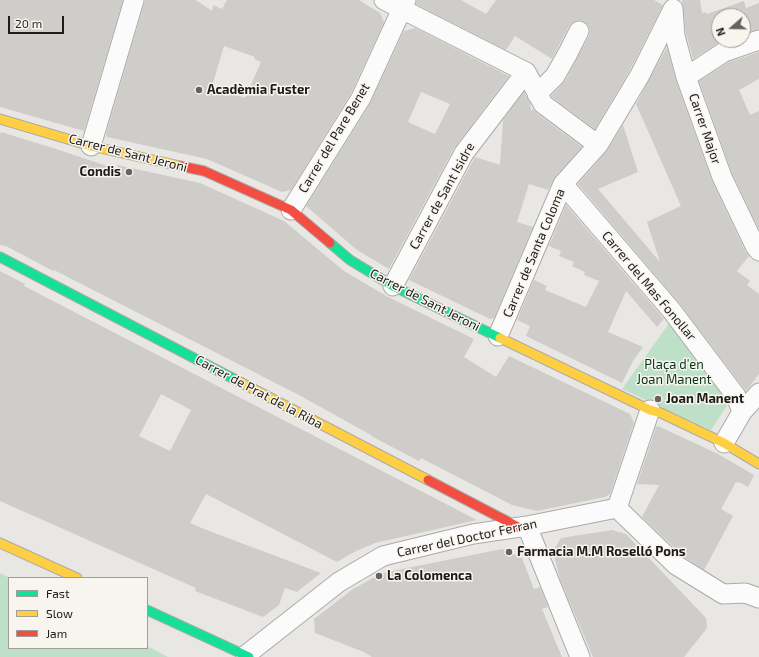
<!DOCTYPE html>
<html>
<head>
<meta charset="utf-8">
<style>
  body { margin:0 }
  #map { position:relative; width:759px; height:657px; overflow:hidden; background:#e9e7e4; font-family:"Exo 2",sans-serif }
  canvas { display:block }
  .legend { position:absolute; left:8px; top:577px; width:140px; height:72px; box-sizing:border-box; background:#f8f5ef; border:1px solid #a09e9a; margin:0; padding:5px 7px; list-style:none; font-size:12px; color:#1d1c1a }
  .legend li { display:flex; align-items:center; gap:8px; height:20px }
  .legend b { width:20px; border:1px solid #a09e9a }
  .north { position:absolute; left:711px; top:8px; width:40px; height:40px; box-sizing:border-box; background:#f8f5ef; border:1px solid #a09e9a; border-radius:50%; rotate:250deg; font-size:11px; font-weight:700; line-height:16px; text-align:center; color:#1d1c1a }
  .north::after { content:''; display:block; margin:auto; width:14px; height:18px; background:#646361; clip-path:polygon(50% 0,100% 100%,50% 72%,0 100%) }
  .scale { position:absolute; left:8px; top:16px; width:56px; height:18px; box-sizing:border-box; border:2px solid #1d1c1a; border-top:0; padding-left:5px; font-size:12px; line-height:14px; white-space:nowrap; color:#1d1c1a; -webkit-text-stroke:3px #f8f5ef; paint-order:stroke }
</style>
</head>
<body>
<div id="map">
<canvas width="759" height="657"></canvas>
<ul class="legend">
<li><b style="height:5px;background:#16e098"></b>Fast</li>
<li><b style="height:5px;background:#ffcf43"></b>Slow</li>
<li><b style="height:5px;background:#f24e42"></b>Jam</li>
</ul>
<div class="north">N</div>
<div class="scale">20 m</div>
</div>
<script>
const c = document.querySelector('canvas').getContext('2d');
c.lineJoin = 'round';
function paint(path, color) { c.fillStyle = color; c.fill(path, 'evenodd'); }
const toPath = rows => new Path2D(rows.map(r => 'M' + r).join(''));
function strokePath(path, color, width, dash) { c.strokeStyle = color; c.lineWidth = width; c.lineCap = dash ? 'butt' : 'round'; c.setLineDash(dash || []); c.stroke(path); }
function label(font, color, halo, rows, align = 'center') {
  c.font = font + ' "Exo 2",sans-serif'; c.lineWidth = 3; c.setLineDash([]); c.textBaseline = 'middle'; c.strokeStyle = halo; c.fillStyle = color; for (const [text, x, y, turn = 0] of rows) {
    c.save(); c.translate(x, y); c.rotate((+turn || 0) * Math.PI / 180); c.textAlign = isNaN(turn) ? turn : align; if (halo) c.strokeText(text, 0, 0); c.fillText(text, 0, 0); c.restore();
  }
}
const green = toPath([
  [673,318,732,398,711,430,622,389],
  [0,573,10,578,9,578,9,648,147,648,147,646,168,657,0,657]
]);
const building = toPath([
  [0,0,123,0,84,131,0,107],
  [145,0,196,0,212,11,213,5,222,9,227,0,359,0,380,13,384,22,351,93,291,190,282,192,207,159,107,137,106,134],
  [224,46,255,57,254,59,261,62,245,98,212,86],
  [417,0,461,0,486,14,496,0,654,0,663,5,630,70,595,129,551,96,565,81,589,36,590,30,588,25,584,21,578,20,573,22,569,26,552,59,515,36,506,50,416,4],
  [682,0,700,0,702,13,706,12,707,14,744,1,746,8,759,3,759,29,743,34,743,16,719,16,719,40,725,40,718,43,693,59,686,34],
  [415,28,509,76,454,148,389,269,357,250,306,206,370,104,404,31],
  [421,92,450,104,435,134,408,122],
  [667,47,676,81,712,181,745,251,749,256,737,271,750,281,747,285,759,294,759,374,746,391,680,304,578,184,606,152,623,125,638,172,598,189,660,262,647,222,681,206,636,104],
  [759,52,759,79,739,90,750,115,759,111,759,229,732,173,699,81,729,62],
  [524,92,530,103,531,111,533,109,536,113,582,147,555,177,548,190,529,184,517,222,533,227,494,318,490,319,409,280,475,157,500,165,503,120],
  [1,132,53,148,119,170,117,165,200,183,284,221,344,271,388,297,474,339,464,357,496,377,509,356,630,414,634,423,610,494,605,497,537,511,512,505,421,458,419,461,371,436,371,435,297,394,54,270,53,271,6,246,0,245,0,135],
  [566,205,664,319,657,327,626,291,608,332,643,347,633,361,622,383,526,336,530,326,517,320,534,280,547,286,545,290,586,307,599,281,584,275,585,272,572,266,574,262,559,256,561,251,549,246],
  [0,271,25,284,24,286,477,520,375,543,354,552,337,562,206,494,190,523,209,531,321,573,297,592,285,588,279,605,263,617,195,591,196,588,0,501],
  [161,394,191,410,170,451,139,436],
  [658,426,718,454,754,475,748,487,739,482,738,483,736,482,721,509,733,516,704,570,683,556,642,517,659,485,637,484,656,427],
  [612,530,626,534,706,618,707,628,684,657,593,657,560,579,553,551,561,538],
  [502,549,522,558,534,589,540,587,548,607,542,609,562,657,372,657,364,652,315,633,314,619,353,589,373,578,387,572]
]);
const street = toPath([
  [384,0,526,72,543,104,598,145],
  [673,9,675,36,686,77,722,177,755,246,759,251],
  [686,77,724,52,759,40],
  [537,94,555,76,568,53,579,31],
  [91,146,134,0],
  [563,184,672,311,736,396,742,412],
  [291,210,361,98,406,0],
  [393,286,464,153,526,72],
  [498,336,563,184,598,145,640,75,673,9],
  [724,443,742,412,759,393],
  [617,508,676,565,723,594,745,593,759,598],
  [617,508,650,410],
  [527,526,580,657],
  [246,655,339,582,383,556,473,534,527,526,617,508]
]);
const fast = toPath([
  [330,243,350,260,393,286,500,338],
  [0,257,236,380],
  [147,610,249,657]
]);
const slow = toPath([
  [0,119,91,146,180,166],
  [500,338,650,410,661,413,724,443,759,464],
  [236,380,428,480],
  [0,543,77,578]
]);
const jam = toPath([
  [180,166,204,171,291,210,330,243],
  [428,480,518,527]
]);
const markers = [
  [199,90,4,"#646361"],
  [129,172,4,"#646361"],
  [658,399,4,"#646361"],
  [509,552,4,"#646361"],
  [379,576,4,"#646361"]
];
const poiNames = [
  ["Acadèmia Fuster",207,90],
  ["Condis",121,172,"right"],
  ["Joan Manent",666,399],
  ["Farmacia M.M Roselló Pons",517,552],
  ["La Colomenca",387,576]
];
const streetNames = [
  ["Carrer Major",705,129,71],
  ["Carrer del Pare Benet",334,138,-59],
  ["Carrer de Sant Jeroni",128,153,14],
  ["Carrer de Sant Isidre",442,196,-61],
  ["Carrer de Santa Coloma",534,253,-67],
  ["Carrer del Mas Fonollar",649,286,50],
  ["Carrer de Sant Jeroni",425,300,27],
  ["Carrer de Prat de la Riba",259,392,28],
  ["Carrer del Doctor Ferran",467,538,-12]
];
const parkNames = [
  ["Plaça d'en",674,365],
  ["Joan Manent",674,380]
];
paint(green, '#bee0c8');
paint(building, '#cecdca');
strokePath(street, '#abaaa8', 21);
strokePath(fast, '#abaaa8', 11);
strokePath(slow, '#abaaa8', 11);
strokePath(jam, '#abaaa8', 11);
strokePath(street, '#fcfbfb', 19);
strokePath(fast, '#16e098', 9);
strokePath(slow, '#ffcf43', 9);
strokePath(jam, '#f24e42', 9);
for (const [x, y, r, color] of markers) { const dot = new Path2D(); dot.arc(x, y, r, 0, 2 * Math.PI); c.fillStyle = color; c.fill(dot); strokePath(dot, '#f8f5ef', 1.5); }
label('bold 13px', '#1d1c1a', '#f8f5ef', poiNames, 'left');
label('13px', '#1d1c1a', '#f8f5ef', streetNames);
label('13px', '#06331c', '#f8f5ef', parkNames);
</script>
</body>
</html>
